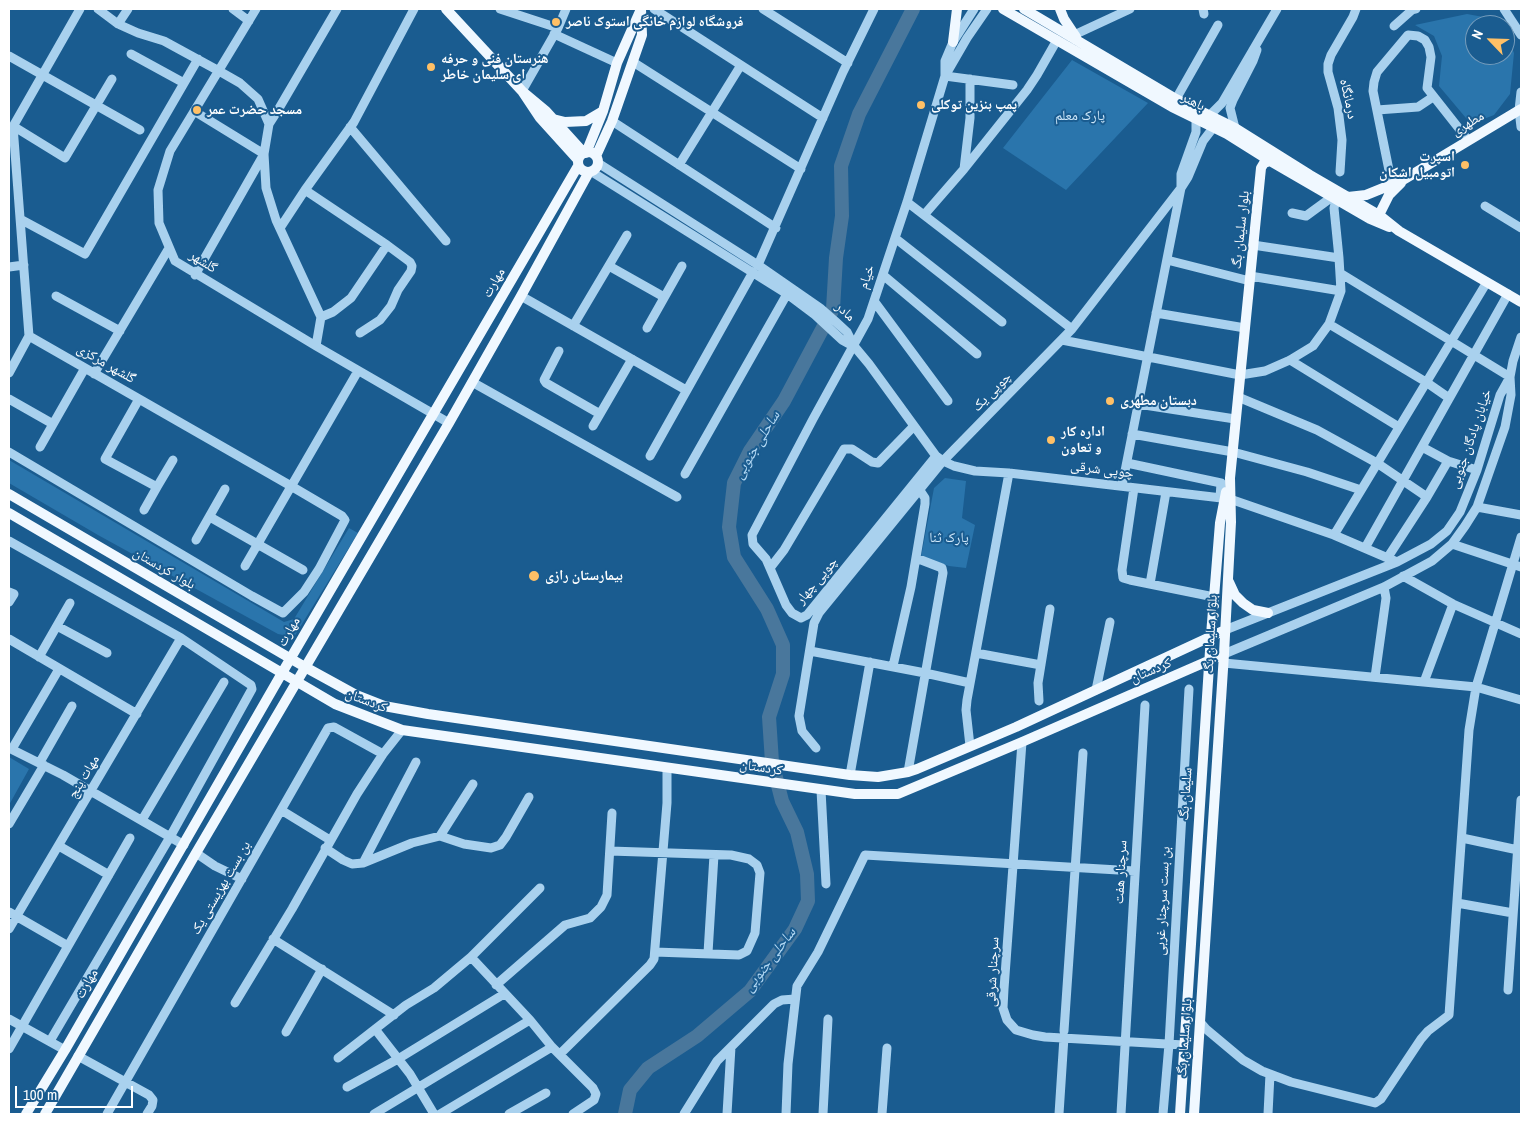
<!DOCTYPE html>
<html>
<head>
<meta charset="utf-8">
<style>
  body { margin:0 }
  #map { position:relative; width:1530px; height:1123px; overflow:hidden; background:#1a5c90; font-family:"Archivo Narrow",sans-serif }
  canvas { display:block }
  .frame { position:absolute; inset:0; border:10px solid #fff; pointer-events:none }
  .north { position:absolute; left:1465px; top:15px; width:50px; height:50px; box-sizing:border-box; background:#1a5c90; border:1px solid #769dbc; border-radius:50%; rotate:294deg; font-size:14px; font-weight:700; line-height:20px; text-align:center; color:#fff }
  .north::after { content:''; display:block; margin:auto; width:18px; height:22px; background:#ffc066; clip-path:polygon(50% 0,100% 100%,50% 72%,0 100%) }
  .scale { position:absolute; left:15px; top:1086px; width:118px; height:22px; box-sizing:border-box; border:2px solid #fff; border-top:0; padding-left:6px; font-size:15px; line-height:18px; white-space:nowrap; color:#fff; -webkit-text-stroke:4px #1a5c90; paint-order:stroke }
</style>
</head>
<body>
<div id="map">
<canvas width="1530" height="1123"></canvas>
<div class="frame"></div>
<div class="north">N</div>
<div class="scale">100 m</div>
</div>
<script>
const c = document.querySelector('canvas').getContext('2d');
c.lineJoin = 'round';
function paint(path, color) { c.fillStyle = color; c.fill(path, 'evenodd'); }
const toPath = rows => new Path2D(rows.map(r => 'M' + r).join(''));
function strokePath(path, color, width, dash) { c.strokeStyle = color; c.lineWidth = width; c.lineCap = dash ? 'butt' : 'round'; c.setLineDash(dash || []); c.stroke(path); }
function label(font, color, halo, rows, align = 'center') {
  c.font = font + ' "Archivo Narrow","Noto Naskh Arabic",sans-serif'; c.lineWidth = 4; c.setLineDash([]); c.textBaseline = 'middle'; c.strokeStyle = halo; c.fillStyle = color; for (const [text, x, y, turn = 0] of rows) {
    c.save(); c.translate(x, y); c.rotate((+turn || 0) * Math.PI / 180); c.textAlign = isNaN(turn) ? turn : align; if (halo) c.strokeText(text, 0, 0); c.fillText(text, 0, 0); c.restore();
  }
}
const green = toPath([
  [1467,14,1500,20,1502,25,1475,25,1475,55,1505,55,1505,33,1514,53,1510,94,1494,115,1471,124,1439,86,1442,56,1434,36,1415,25],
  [1072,60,1148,103,1066,190,1003,148],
  [9,460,284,622,294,619,349,528,358,533,294,637,278,634,98,535,9,483],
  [945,478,966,481,962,518,975,525,966,568,949,566,921,557,934,488],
  [9,757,29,769,9,805]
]);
const river = toPath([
  [625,1114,630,1090,648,1068,697,1036,750,991,795,929,808,901,807,874,797,832,782,801,772,762,769,717,783,674,783,645,767,609,734,557,729,527,734,483,750,451,784,401,833,309,836,258,842,216,841,166,859,114,913,9]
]);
const minor = toPath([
  [98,9,118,24,138,33,164,41,219,71,240,83,258,99,269,124,264,154,266,188,276,220,321,317,316,346],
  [233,9,249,21],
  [256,9,170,151,158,190,159,223,175,261,316,346,449,423],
  [500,9,558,28,566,9],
  [654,9,823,118],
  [763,9,848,63],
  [1203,9,1204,14],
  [1504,9,1521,35],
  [118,24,128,9],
  [1394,26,1412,10,1416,9],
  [554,34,617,63],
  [1074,35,1130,9],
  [131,54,184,83],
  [9,56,140,130],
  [633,62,801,169],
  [945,76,967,38,987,9],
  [945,76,1013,85],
  [522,91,558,28],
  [1521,92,1519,110,1521,127],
  [1176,99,1218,25],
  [1377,110,1418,107,1433,97],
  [194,111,264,154,195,275],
  [1209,116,1222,103,1277,9],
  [612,121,776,228],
  [269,124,278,110,337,9],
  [13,126,65,158,112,79],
  [350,127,446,241],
  [1235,128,1230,108,1233,100,1253,61,1257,50],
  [11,130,80,9],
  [598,163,758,265,820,308,836,322,847,332,854,346,869,364,936,456,943,461,954,466,975,471,1009,473,1230,499,1334,535,1397,562],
  [679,165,741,65],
  [964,169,970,118,970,79],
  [592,172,787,294,815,315,842,340,853,346],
  [1340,172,1342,140,1338,108,1328,72,1328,64,1331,55,1353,17,1356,9],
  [1392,185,1373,91,1374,82,1377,72,1408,35,1418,36,1425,40,1429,47,1431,57,1427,88,1468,140],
  [305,190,387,245],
  [907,202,1072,329],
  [1485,206,1521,228],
  [1292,213,1306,216,1332,197],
  [924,215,964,169,1027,90,1037,75,1057,40],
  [20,219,85,254,198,59],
  [280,228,305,190,354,122,414,9],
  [895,238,1002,322],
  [1253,245,1339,258],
  [1167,260,1250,281],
  [758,265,843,72,874,9],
  [609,266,664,297],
  [9,267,24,265],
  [1340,273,1510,377],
  [883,275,977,354],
  [1250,276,1341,291],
  [56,296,120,331],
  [521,296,686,390],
  [874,301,948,401],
  [1156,313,1245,328],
  [321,317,333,312,351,298,387,245,410,262,412,266,411,271,398,290,391,306,380,320,360,333],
  [1329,324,1426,382,1449,398],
  [573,326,627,235],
  [647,328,682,266],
  [1062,340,1240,375,1265,371,1290,360,1313,346,1329,324,1341,291,1339,258,1334,208,1336,200],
  [559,351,544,380,546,383,600,414],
  [1290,360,1399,427],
  [9,373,29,336],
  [94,374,169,248],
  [472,382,677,497],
  [1238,397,1317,430,1377,463,1427,497],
  [9,399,53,424],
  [139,399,105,459,157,487,144,510],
  [1138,404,1235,419],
  [593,426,632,359],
  [1132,434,1233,452,1307,472,1361,490],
  [40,447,85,368],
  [1422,447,1448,461,1477,470],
  [9,452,252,596,283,613,304,592,319,569,345,520,342,516,291,486,29,336,13,126],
  [650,456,753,272],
  [936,456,807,615,801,618,792,613,786,605,766,559,753,544,752,535,813,419,868,319,907,202,945,76,945,61,953,42,974,9],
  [1127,463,1221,483,1220,498],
  [685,474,787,294],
  [1122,486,1181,188,1181,174,1196,132,1196,120],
  [157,487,173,460],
  [1134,488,1122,570,1123,578,1130,580,1214,597],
  [1477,507,1521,515],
  [210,517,303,570],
  [1334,535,1487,282],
  [196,540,225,489],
  [9,541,181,638,251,685,252,689,170,837,50,1041],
  [1452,544,1521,567],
  [1365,548,1508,294],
  [1388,557,1427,497,1448,461],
  [245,566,358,371],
  [770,568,784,550,844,449,852,449,872,462,878,463,914,426],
  [1403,576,1453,604,1521,634],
  [1150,584,1166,492],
  [9,592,14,594,9,602],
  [57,626,107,653],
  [1225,630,1397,562,1431,544,1447,531,1460,512,1477,470,1500,395,1510,377],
  [9,639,137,714],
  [810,651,925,673,970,683],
  [976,653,1041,665],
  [1224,654,1384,587,1432,561,1452,544,1465,526,1477,507,1505,427,1511,395,1510,377,1513,361,1521,337],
  [39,657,70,603],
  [1224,663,1476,687,1521,700],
  [893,666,911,587,925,504,925,498,919,489],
  [1375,677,1386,598,1384,587],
  [1424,682,1453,604],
  [1096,690,1110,622],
  [1039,701,1038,683,1050,609],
  [1022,742,1004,989,1003,1008,1007,1020,1016,1030,1033,1035,1045,1037,1184,1045],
  [970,746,966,710,967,700,1009,473],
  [9,748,63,775,184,845],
  [816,748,802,731,799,716,814,623,819,613,943,461,1072,329,1181,188,1188,177,1203,141,1213,128],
  [12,749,59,669],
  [40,762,72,706],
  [908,772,943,573,942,568,916,558],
  [850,775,870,662],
  [821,790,826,884],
  [281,810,330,840],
  [142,820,224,682],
  [9,824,44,765],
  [440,836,473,784],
  [1462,838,1518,850],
  [59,846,109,875],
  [325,848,343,860,352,864,363,863,412,843,440,836,464,844,491,848,500,845,506,837,529,797],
  [610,851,731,855,749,859,757,865,760,873,755,933,747,951,739,955,655,952],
  [196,853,215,866,242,879],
  [363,863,416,762],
  [1457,903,1513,913],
  [9,912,68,946],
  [9,929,181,638],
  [273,939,394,1015],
  [708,953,714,855],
  [471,957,530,1020,552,1047,593,1088,596,1094,594,1100,573,1114],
  [496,985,565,925,590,918,601,907,607,895,612,813],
  [1508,990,1521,800],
  [235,1003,292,909,357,794,383,754,402,730],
  [9,1019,65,1050],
  [1200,1022,1206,1029,1243,1060,1262,1071,1291,1082,1375,1103,1381,1099,1421,1039,1428,1031,1449,1015,1469,730,1476,687,1521,537],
  [375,1029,410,1074,434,1114],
  [1064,1031,1083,753],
  [286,1032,322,969],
  [9,1049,130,838],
  [560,1054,650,965,654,959,667,803,667,768],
  [78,1056,149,1095,153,1100,152,1106,147,1114],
  [338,1058,406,1005,434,988,471,957,540,888],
  [347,1087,398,1059,504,994],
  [107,1114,328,728,334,727,383,754],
  [374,1114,530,1020],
  [440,1114,552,1047],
  [509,1114,546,1093],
  [684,1114,717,1061,774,1004,782,1000,795,999],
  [727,1114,731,1047],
  [786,1114,788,1064,797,986,818,952,865,855,1135,871],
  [823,1114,828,1019],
  [882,1114,887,1048],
  [1059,1114,1064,1037],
  [1121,1114,1145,705],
  [1163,1114,1169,1044,1189,689],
  [1268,1114,1270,1074]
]);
const major = toPath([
  [446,9,522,91],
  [1003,9,1172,107,1227,134,1270,161,1370,219,1389,227],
  [1024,9,1176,99,1235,128,1310,175,1379,215,1399,231,1521,302],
  [1060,9,1064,19,1076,37],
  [953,42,957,9],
  [553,119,565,122,586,121,603,111],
  '578 162a10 10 0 1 1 20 0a10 10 0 1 1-20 0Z',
  [586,153,603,111,617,63,641,9,642,35,612,121,596,156],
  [578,160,540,118,522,91,546,111,584,153],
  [1348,197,1366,195,1403,180,1521,109],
  [1375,219,1379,215,1389,195,1401,183],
  [9,494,305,667,356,695,384,706,428,714,850,775,878,777,908,772,917,769,1016,727,1225,630],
  [9,513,335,704,402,730,855,794,898,794,1022,742,1224,654],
  [1229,582,1235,595,1243,603,1253,610,1268,613],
  [26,1114,65,1050,282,673,578,166],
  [45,1114,196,853,449,423,521,296,589,172],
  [1180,1114,1211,635,1220,523,1226,492],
  [1194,1114,1224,654,1231,522,1230,478,1261,168,1264,163,1270,161]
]);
const markers = [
  [556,22,5,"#ffc066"],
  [431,67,5,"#ffc066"],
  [921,105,5,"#ffc066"],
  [197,110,5,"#ffc066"],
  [1465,165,5,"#ffc066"],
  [1110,401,5,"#ffc066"],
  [1051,440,5,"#ffc066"],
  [534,576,6,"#ffc066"]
];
const poiNames = [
  ["فروشگاه لوازم خانگى استوک ناصر",566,22],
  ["هنرستان فنی و حرفه",441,59],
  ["ای سلیمان خاطر",441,75],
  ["پمپ بنزین توکلی",931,105],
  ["مسجد حضرت عمر",207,110],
  ["اسپرت",1455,157,"right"],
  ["اتومبیل اشکان",1455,173,"right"],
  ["دبستان مطهری",1120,401],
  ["اداره کار",1061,432],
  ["و تعاون",1061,448],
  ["بیمارستان رازی",545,576]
];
const streetNames = [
  ["درمانگاه",1348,99,78],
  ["باهنر",1193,102,27],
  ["مطهری",1468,124,-31],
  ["بلوار سلیمان بگ",1241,230,-84],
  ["گلشهر",203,262,32],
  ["خیام",867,277,-71],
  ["مهارت",494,283,-60],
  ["مادر",845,312,43],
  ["گلشهر مرکزی",106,364,30],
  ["چوپی یک",992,392,-45],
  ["خیابان پادگان جنوبی",1471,439,-71],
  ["چوپی شرقی",1102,470,7],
  ["بلوار کردستان",164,569,30],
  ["چوپی چهار",817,581,-50],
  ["مهارت",289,632,-60],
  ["بلوار سلیمان بگ",1211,634,-87],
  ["کردستان",1151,671,-23],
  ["کردستان",366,701,21],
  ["کردستان",761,768,8],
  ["مهات پنج",84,777,-59],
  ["سلیمان بگ",1186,794,-86],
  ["سرچنار هفت",1121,872,-87],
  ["بن بست بهزیستی یک",221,888,-60],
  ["بن بست سرچنار غربی",1163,901,-87],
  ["سرچنار شرقی",993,972,-87],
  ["مهارت",87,984,-60],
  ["بلوار سلیمان بگ",1185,1038,-86]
];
const parkNames = [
  ["پارک معلم",1080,116],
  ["پارک ثنا",949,538]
];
const waterNames = [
  ["ساحلی جنوبی",757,445,-59],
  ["ساحلی جنوبی",770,960,-53]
];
paint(green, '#2a75ac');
strokePath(river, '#49779c', 14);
strokePath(minor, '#a9d1ee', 9);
strokePath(major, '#f0f8ff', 10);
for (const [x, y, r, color] of markers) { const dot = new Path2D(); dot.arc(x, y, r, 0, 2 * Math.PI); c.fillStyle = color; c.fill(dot); strokePath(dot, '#1a5c90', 2); }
label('bold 14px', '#fff', '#1a5c90', poiNames, 'left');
label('14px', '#fff', '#1a5c90', streetNames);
label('14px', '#cfe8fa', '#1a5c90', parkNames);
label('italic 15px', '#b5daf5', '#1a5c90', waterNames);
</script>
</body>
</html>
